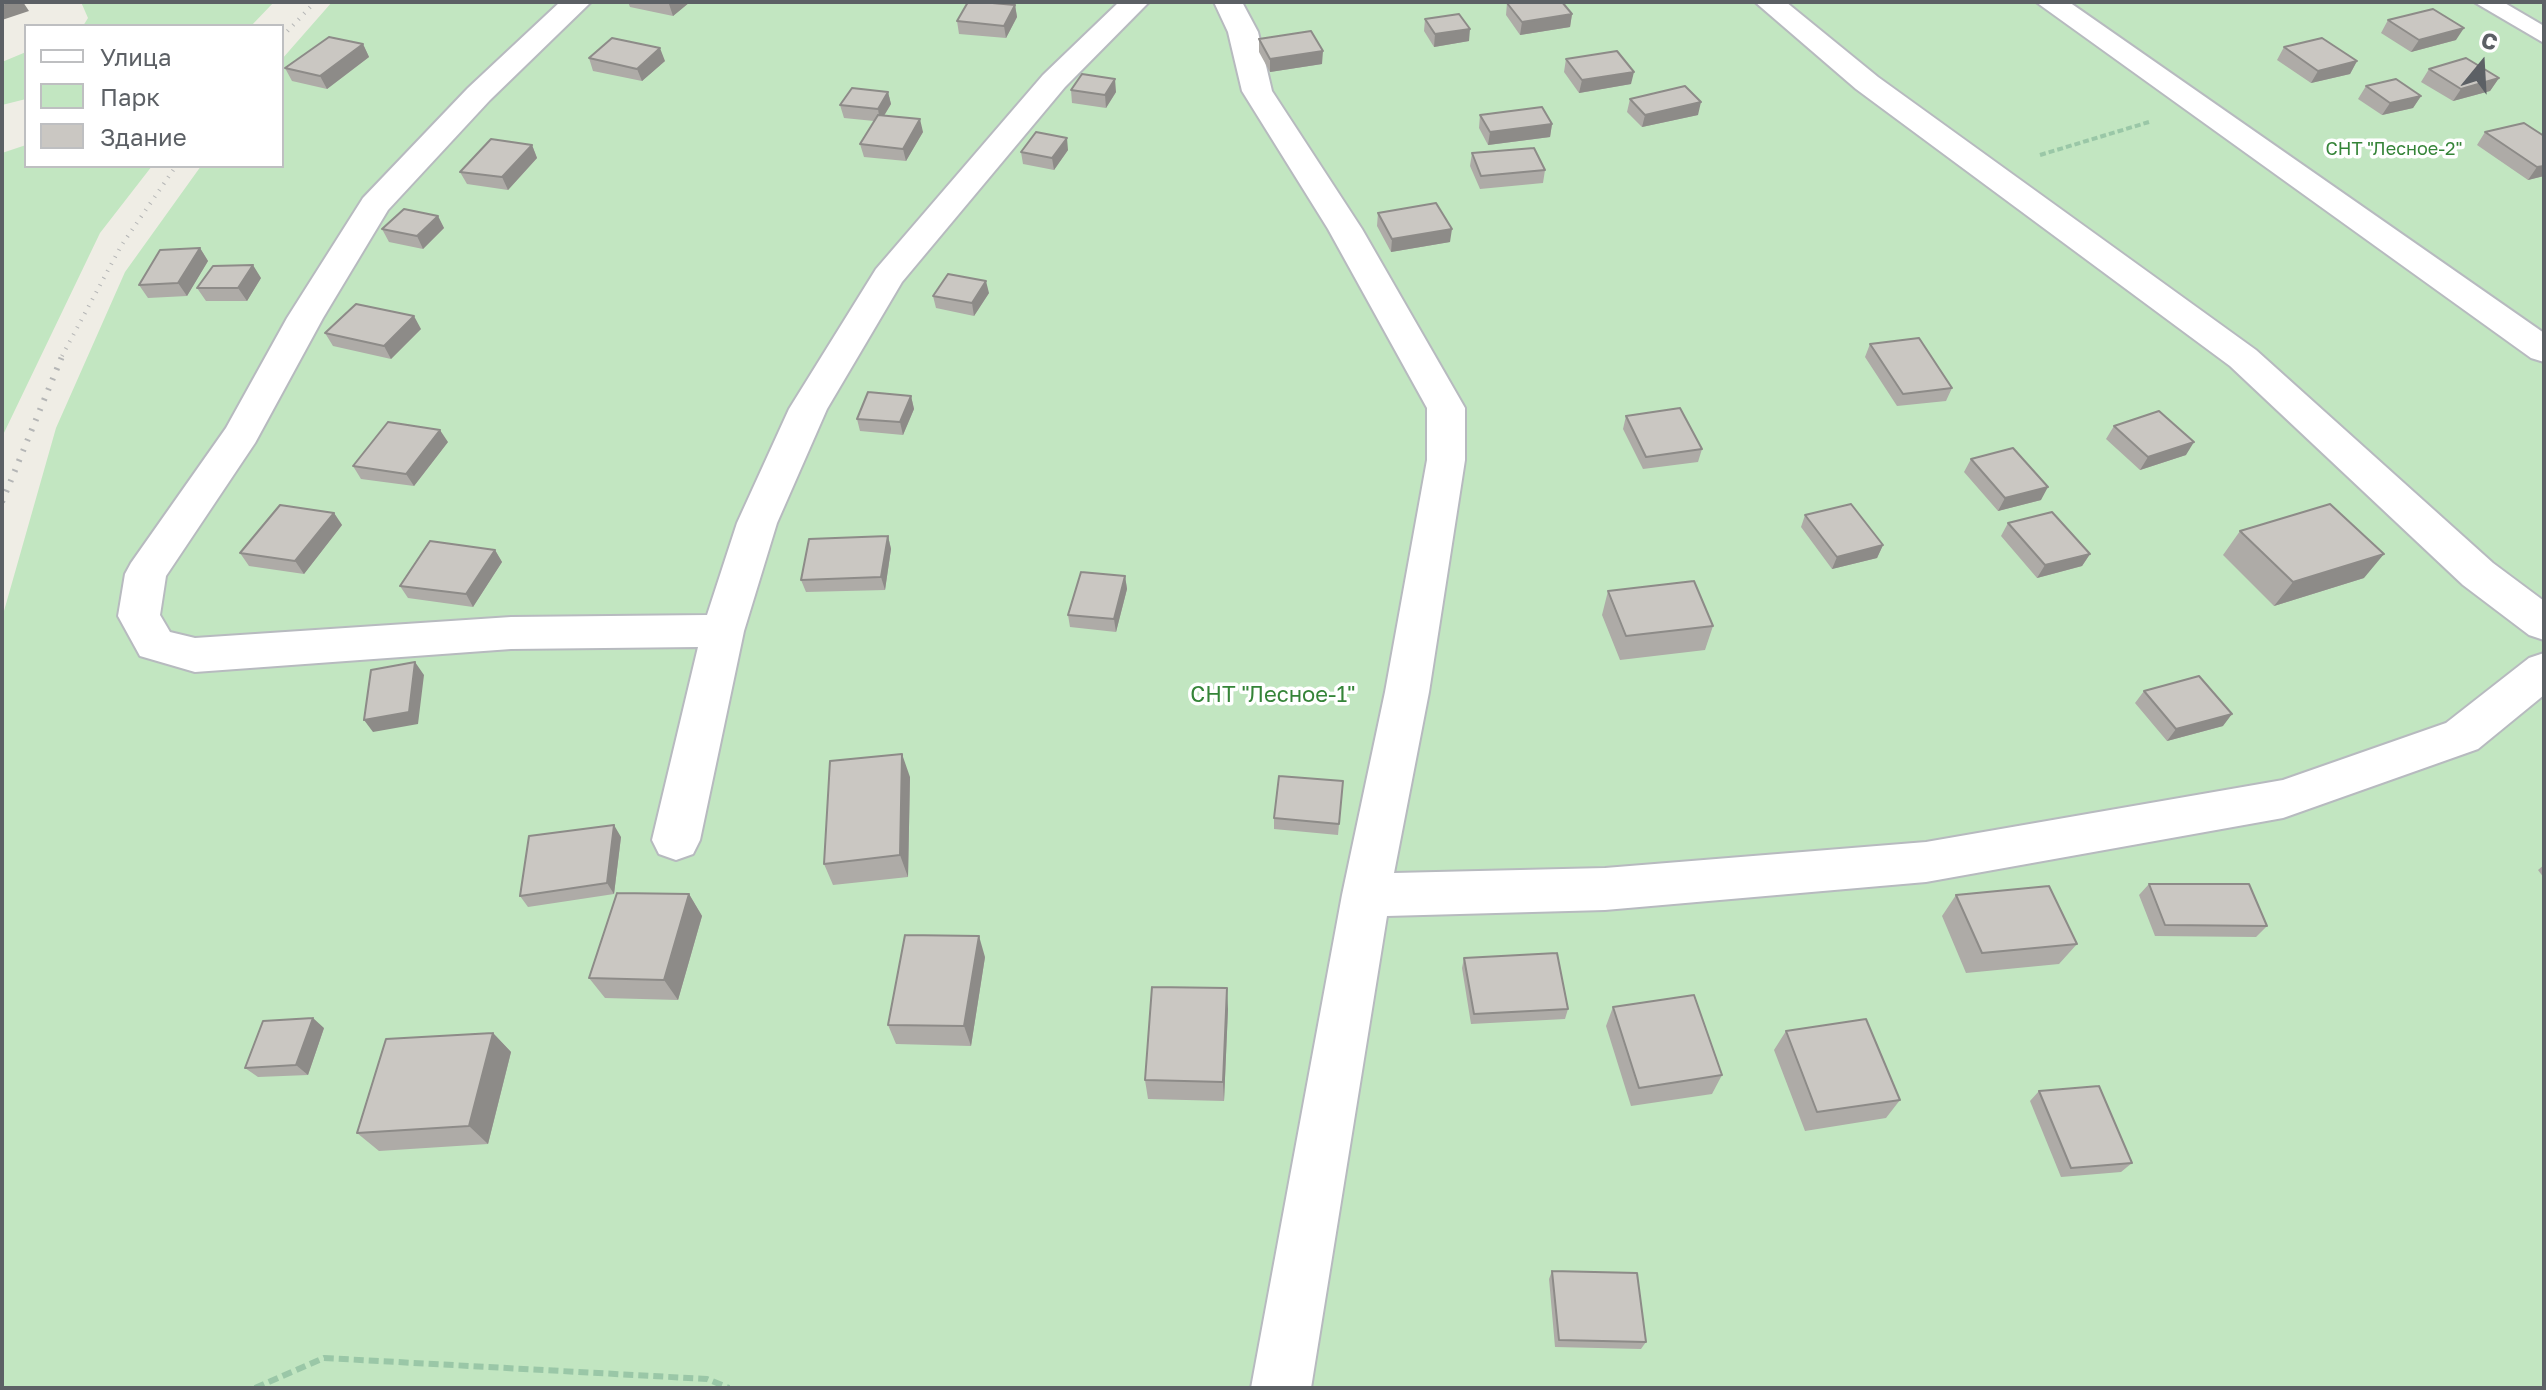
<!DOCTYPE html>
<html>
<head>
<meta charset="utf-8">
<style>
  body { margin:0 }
  #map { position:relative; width:2546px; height:1390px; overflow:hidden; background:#efede5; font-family:"Golos Text",sans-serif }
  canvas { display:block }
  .frame { position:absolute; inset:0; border:4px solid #5c6065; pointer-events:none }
  .legend { position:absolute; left:24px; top:24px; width:260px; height:144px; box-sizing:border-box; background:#fff; border:2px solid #bebfc1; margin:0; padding:10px 14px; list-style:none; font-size:24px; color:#5c6065 }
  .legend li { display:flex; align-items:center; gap:16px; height:40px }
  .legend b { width:40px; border:2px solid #bebfc1 }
  .north { position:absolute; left:2442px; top:24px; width:80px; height:80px; -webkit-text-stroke:6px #fff; paint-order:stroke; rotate:18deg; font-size:22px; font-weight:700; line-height:32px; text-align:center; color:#5c6065 }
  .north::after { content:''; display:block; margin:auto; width:28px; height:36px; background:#5c6065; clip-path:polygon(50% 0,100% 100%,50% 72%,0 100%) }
</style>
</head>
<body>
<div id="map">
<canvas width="2546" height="1390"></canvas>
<div class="frame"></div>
<ul class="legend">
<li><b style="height:10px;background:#fff"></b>Улица</li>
<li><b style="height:22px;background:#c2e6c1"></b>Парк</li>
<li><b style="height:22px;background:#cac7c2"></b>Здание</li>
</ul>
<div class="north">С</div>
</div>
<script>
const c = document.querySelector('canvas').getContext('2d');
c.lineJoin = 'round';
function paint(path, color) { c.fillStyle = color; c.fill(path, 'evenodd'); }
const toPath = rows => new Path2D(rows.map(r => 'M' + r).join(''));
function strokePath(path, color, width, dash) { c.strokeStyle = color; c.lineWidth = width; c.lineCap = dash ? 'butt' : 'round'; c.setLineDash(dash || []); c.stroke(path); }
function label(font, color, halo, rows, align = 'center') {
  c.font = font + ' "Golos Text",sans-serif'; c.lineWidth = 7; c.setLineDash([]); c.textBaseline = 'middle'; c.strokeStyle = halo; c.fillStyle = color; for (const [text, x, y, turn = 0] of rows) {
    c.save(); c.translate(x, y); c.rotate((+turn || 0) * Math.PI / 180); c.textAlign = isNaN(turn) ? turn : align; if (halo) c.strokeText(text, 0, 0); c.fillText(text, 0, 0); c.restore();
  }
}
const green = toPath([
  [81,2,274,2,251,26,83,26,88,18],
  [332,2,2544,2,2544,1388,3,1388,2,618,56,428,125,272,201,166,282,166,282,59],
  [26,52,26,99,2,105,2,62],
  [26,145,26,166,152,166,100,233,2,437,2,153]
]);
const pathFar1 = toPath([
  [2040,155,2149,122]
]);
const path = toPath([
  [255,1388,324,1358,707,1379,729,1388]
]);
const service = toPath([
  [2474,2,2503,2,2544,26,2544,43,2474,2]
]);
const minor = toPath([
  [560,2,591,2,490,100,388,210,323,318,255,443,166,576,160,615,170,632,195,638,511,617,707,615,737,523,789,409,876,269,1043,75,1119,2,1149,2,1065,87,902,282,827,409,777,523,744,631,700,840,693,854,676,860,659,854,652,840,698,647,511,649,195,672,140,656,118,616,125,574,131,563,226,428,287,318,363,198,468,88,560,2],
  [1214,2,1242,2,1258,32,1272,91,1362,229,1465,408,1465,460,1429,692,1394,873,1605,868,1926,842,2283,780,2446,723,2529,658,2544,653,2544,695,2478,749,2283,818,1926,882,1605,910,1387,916,1311,1388,1251,1388,1342,895,1385,692,1427,460,1427,408,1328,229,1242,91,1228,32,1214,2],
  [1755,2,1786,2,1878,77,2256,350,2493,563,2544,601,2544,640,2529,635,2463,585,2230,366,1856,89,1755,2],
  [2036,2,2069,2,2544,333,2544,362,2531,358,2036,2]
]);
const railFar1 = toPath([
  [282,37,315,2],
  [62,356,121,246,176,166]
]);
const rail = toPath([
  [2,502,63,354]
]);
const wall = toPath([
  [628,2,690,2,673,16,630,7],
  [1507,3,1572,14,1570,27,1520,35,1506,15],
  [1015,5,1017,17,1006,38,959,34,957,21],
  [1425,19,1469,41,1434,47,1424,31],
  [2388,20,2456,40,2411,52,2381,33],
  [1259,39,1322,64,1270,72,1259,52],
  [363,44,369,57,327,89,292,81,285,68],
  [2284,47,2357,61,2350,74,2311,83,2277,60],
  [589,58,665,61,642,81,593,71],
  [1566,59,1631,84,1579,93,1564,72],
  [2429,69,2499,78,2490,91,2453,101,2421,82],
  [2366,86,2421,96,2413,108,2382,115,2358,99],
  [1071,90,1116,92,1106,108,1072,103],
  [888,92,891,104,884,116,923,132,906,161,864,157,860,144,874,121,844,118,840,105],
  [1630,99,1698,115,1642,127,1627,112],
  [1480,115,1552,124,1550,137,1488,145,1479,128],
  [2524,123,2544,176,2528,180,2477,145,2485,132],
  [532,145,537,158,508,190,467,184,460,172],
  [1068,150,1054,170,1023,164,1021,152],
  [1472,153,1545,170,1543,183,1480,189,1470,166],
  [1378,213,1450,242,1391,252,1377,226],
  [438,216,444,228,423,249,389,242,382,229],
  [200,248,208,261,187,296,148,298,139,285],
  [261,278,247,301,206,301,197,288],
  [989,293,974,316,936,308,933,296],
  [421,329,391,359,333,346,325,333],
  [1870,344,1952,388,1946,401,1897,406,1865,357],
  [911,396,914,409,903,435,860,431,857,419],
  [1626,416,1702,449,1698,462,1643,469,1623,429],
  [2114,426,2186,455,2140,470,2106,439],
  [448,442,414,486,361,479,353,466],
  [1971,459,2041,500,1998,511,1964,472],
  [334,513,342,525,304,574,249,566,240,553],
  [1805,515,1883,545,1877,558,1832,569,1801,527],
  [2008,523,2090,554,2082,566,2037,578,2001,536],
  [2240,531,2364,578,2274,606,2223,555],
  [888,536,891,549,885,590,806,592,801,580],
  [495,550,502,562,473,607,408,598,400,586],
  [1125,576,1127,589,1116,632,1070,627,1068,615],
  [1608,591,1713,626,1705,650,1620,660,1602,615],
  [2144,691,2223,726,2167,741,2135,703],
  [910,777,908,877,833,885,824,864],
  [1343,781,1338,835,1274,829,1274,818],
  [621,837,614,894,528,907,520,896],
  [2544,865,2544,878,2538,870],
  [2149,884,2267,926,2256,937,2155,936,2139,895],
  [689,894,702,916,678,1000,605,998,589,978],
  [1956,895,2077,944,2059,964,1966,973,1942,916],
  [985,957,971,1046,896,1044,888,1025],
  [1464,958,1568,1009,1565,1019,1471,1024,1462,968],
  [1613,1007,1722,1075,1712,1094,1631,1106,1606,1026],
  [1228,1009,1224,1101,1148,1099,1145,1080],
  [324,1028,308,1075,258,1077,245,1068],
  [1786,1031,1900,1100,1886,1118,1805,1131,1774,1050],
  [493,1033,511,1052,488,1144,379,1151,357,1133],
  [2039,1091,2132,1163,2121,1172,2061,1177,2030,1101],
  [1552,1271,1646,1342,1641,1349,1555,1347,1549,1279]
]);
const shadedWall = toPath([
  [10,2,23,2,29,11,2,20,2,5],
  [671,2,690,2,673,16,669,4],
  [1015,5,1017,17,1006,38,1004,26],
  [1572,14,1570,27,1520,35,1522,22],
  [2464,28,2456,40,2411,52,2419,40],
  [1470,29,1469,41,1434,47,1435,34],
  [363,44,369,57,327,89,320,76],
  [660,48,665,61,642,81,637,69],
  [1323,51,1322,64,1270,72,1270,59],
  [2357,61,2350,74,2311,83,2318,71],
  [1634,72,1631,84,1579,93,1582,80],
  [2499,78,2490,91,2453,101,2461,89],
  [1115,79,1116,92,1106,108,1105,95],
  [888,92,891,104,880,122,878,109],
  [2421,96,2413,108,2382,115,2390,103],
  [1701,102,1698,115,1642,127,1645,115],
  [920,119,923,132,906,161,903,149],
  [1552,124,1550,137,1488,145,1490,132],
  [1067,138,1068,150,1054,170,1052,158],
  [532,145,537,158,508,190,502,177],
  [2544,166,2544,176,2528,180,2537,167],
  [438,216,444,228,423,249,417,236],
  [1452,229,1450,242,1391,252,1392,239],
  [200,248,208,261,187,296,178,283],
  [253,265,261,278,247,301,238,288],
  [986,281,989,293,974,316,972,303],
  [414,316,421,329,391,359,384,346],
  [911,396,914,409,903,435,900,422],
  [440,430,448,442,414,486,406,474],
  [2194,442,2186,455,2140,470,2148,457],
  [2048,487,2041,500,1998,511,2005,498],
  [334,513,342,525,304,574,295,561],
  [888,536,891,549,885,590,881,577],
  [1883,545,1877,558,1832,569,1837,557],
  [495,550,502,562,473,607,466,594],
  [2090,554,2082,566,2037,578,2045,565],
  [2384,554,2364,578,2274,606,2293,582],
  [1125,576,1127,589,1116,632,1114,619],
  [415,662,424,675,418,724,373,732,364,720],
  [2232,714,2223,726,2167,741,2176,729],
  [902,754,910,777,908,877,900,855],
  [614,825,621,837,614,894,607,883],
  [689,894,702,916,678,1000,664,980],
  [979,936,985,957,971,1046,964,1026],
  [1227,988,1228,1009,1224,1101,1223,1082],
  [313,1018,324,1028,308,1075,296,1065],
  [493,1033,511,1052,488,1144,469,1126]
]);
const building = toPath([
  [968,2,981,2,1015,5,1004,26,957,21,968,2],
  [1513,2,1562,2,1572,14,1522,22,1507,3,1513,2],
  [2433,9,2464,28,2419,40,2388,20,2433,9],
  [1459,14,1470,29,1435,34,1425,19,1459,14],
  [1311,31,1323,51,1270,59,1259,39,1311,31],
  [329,37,363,44,320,76,285,68,329,37],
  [612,38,660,48,637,69,589,58,612,38],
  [2322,38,2357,61,2318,71,2284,47,2322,38],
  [1617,51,1634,72,1582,80,1566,59,1617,51],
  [2466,58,2499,78,2461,89,2429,69,2466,58],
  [1082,74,1115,79,1105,95,1071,90,1082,74],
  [2396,79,2421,96,2390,103,2366,86,2396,79],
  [1685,86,1701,102,1645,115,1630,99,1685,86],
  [852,88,888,92,878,109,840,105,852,88],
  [1542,107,1552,124,1490,132,1480,115,1542,107],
  [878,115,920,119,903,149,860,144,878,115],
  [2524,123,2544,136,2544,166,2537,167,2485,132,2524,123],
  [1036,132,1067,138,1052,158,1021,152,1036,132],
  [491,139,532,145,502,177,460,172,491,139],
  [1534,148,1545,170,1481,176,1472,153,1534,148],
  [1436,203,1452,229,1392,239,1378,213,1436,203],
  [404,209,438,216,417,236,382,229,404,209],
  [200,248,178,283,139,285,160,250,200,248],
  [253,265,238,288,197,288,213,266,253,265],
  [948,274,986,281,972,303,933,296,948,274],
  [356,304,414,316,384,346,325,333,356,304],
  [1919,338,1952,388,1903,394,1870,344,1919,338],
  [868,392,911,396,900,422,857,419,868,392],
  [1680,408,1702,449,1646,457,1626,416,1680,408],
  [2159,411,2194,442,2148,457,2114,426,2159,411],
  [388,422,440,430,406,474,353,466,388,422],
  [2013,448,2048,487,2005,498,1971,459,2013,448],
  [1851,504,1883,545,1837,557,1805,515,1851,504],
  [2330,504,2384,554,2293,582,2240,531,2330,504],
  [280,505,334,513,295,561,240,553,280,505],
  [2052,512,2090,554,2045,565,2008,523,2052,512],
  [888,536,881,577,801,580,809,539,888,536],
  [430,541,495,550,466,594,400,586,430,541],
  [1081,572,1125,576,1114,619,1068,615,1081,572],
  [1694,581,1713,626,1626,636,1608,591,1694,581],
  [415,662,409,712,364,720,371,670,415,662],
  [2199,676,2232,714,2176,729,2144,691,2199,676],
  [902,754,900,855,824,864,830,761,902,754],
  [1279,776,1343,781,1339,824,1274,818,1279,776],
  [614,825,607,883,520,896,529,836,614,825],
  [2149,884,2249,884,2267,926,2165,925,2149,884],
  [2049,886,2077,944,1982,953,1956,895,2049,886],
  [617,893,689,894,664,980,589,978,617,893],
  [905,935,979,936,964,1026,888,1025,905,935],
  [1557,953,1568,1009,1474,1014,1464,958,1557,953],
  [1152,987,1227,988,1223,1082,1145,1080,1152,987],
  [1694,995,1722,1075,1639,1088,1613,1007,1694,995],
  [313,1018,296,1065,245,1068,263,1021,313,1018],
  [1866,1019,1900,1100,1817,1112,1786,1031,1866,1019],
  [493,1033,469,1126,357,1133,386,1039,493,1033],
  [2099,1086,2132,1163,2071,1168,2039,1091,2099,1086],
  [1552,1271,1637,1273,1646,1342,1559,1340,1552,1271]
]);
const farParknames = [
  ["СНТ \"Лесное-2\"",2394,149]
];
const parkNames = [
  ["СНТ \"Лесное-1\"",1273,695]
];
paint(green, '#c2e6c1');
strokePath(service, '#b7babf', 4);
strokePath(minor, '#b7babf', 4);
strokePath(pathFar1, '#9ac7a7', 4, [6, 3]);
strokePath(path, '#9ac7a7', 6, [10, 5]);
paint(service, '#fff');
paint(minor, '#fff');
strokePath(railFar1, '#b5b6b6', 4, [1, 7]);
strokePath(rail, '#b5b6b6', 6, [2, 9]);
paint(wall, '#aeaba7');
paint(shadedWall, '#8d8b88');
paint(building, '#cac7c2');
strokePath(building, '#8d8b88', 2);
label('18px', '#358438', '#fff', farParknames);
label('22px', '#358438', '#fff', parkNames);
</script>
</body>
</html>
